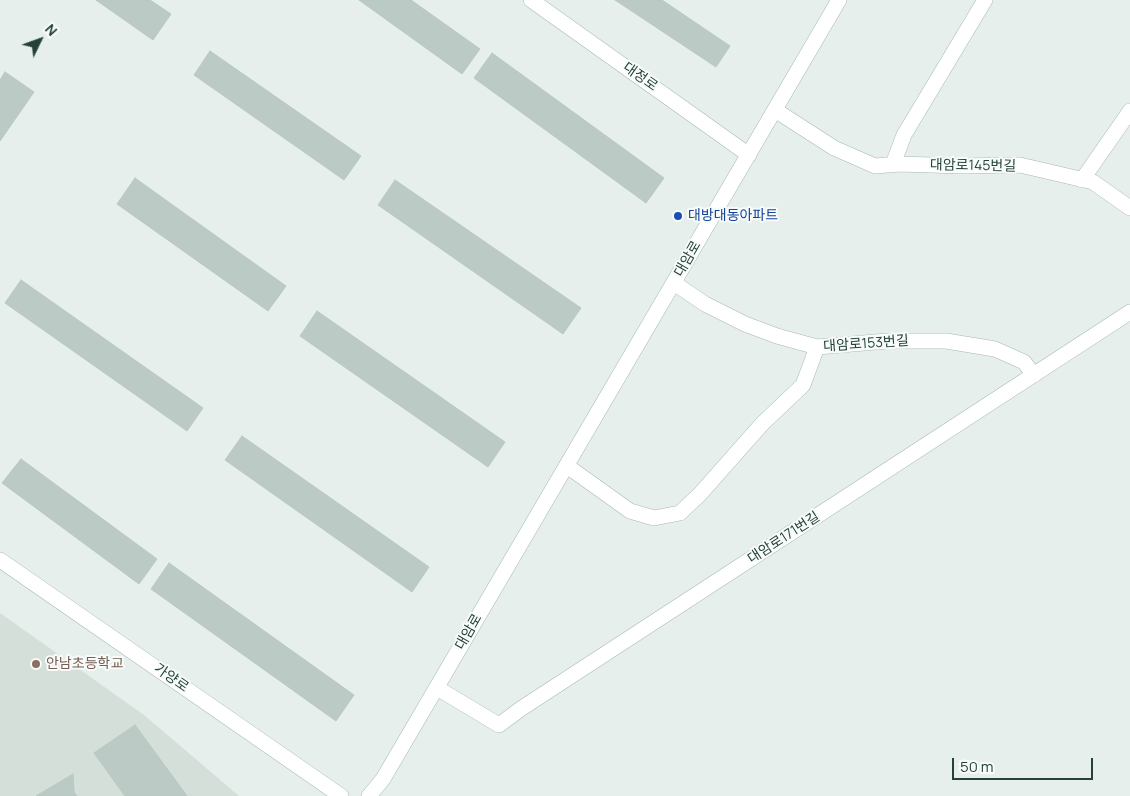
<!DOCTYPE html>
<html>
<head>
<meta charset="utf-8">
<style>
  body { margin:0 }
  #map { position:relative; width:1130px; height:796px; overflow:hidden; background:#e6efeb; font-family:Manrope,sans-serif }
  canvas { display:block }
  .north { position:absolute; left:15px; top:15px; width:50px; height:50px; -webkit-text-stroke:4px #f7fbf9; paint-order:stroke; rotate:48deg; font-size:14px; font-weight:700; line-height:20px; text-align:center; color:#24423a }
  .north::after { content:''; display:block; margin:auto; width:18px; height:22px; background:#24423a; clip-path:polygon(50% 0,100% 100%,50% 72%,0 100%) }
  .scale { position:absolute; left:952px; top:758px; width:141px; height:22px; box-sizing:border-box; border:2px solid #24423a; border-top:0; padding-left:6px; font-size:15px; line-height:18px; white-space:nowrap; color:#24423a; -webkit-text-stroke:4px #f7fbf9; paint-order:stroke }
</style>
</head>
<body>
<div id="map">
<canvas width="1130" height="796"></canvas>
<div class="north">N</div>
<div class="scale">50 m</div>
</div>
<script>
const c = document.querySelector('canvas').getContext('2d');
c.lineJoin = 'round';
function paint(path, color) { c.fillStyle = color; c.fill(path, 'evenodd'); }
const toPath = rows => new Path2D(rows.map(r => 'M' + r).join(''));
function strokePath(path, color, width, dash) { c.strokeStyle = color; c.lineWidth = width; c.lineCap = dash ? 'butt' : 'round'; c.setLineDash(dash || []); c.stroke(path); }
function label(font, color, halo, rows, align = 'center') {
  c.font = font + ' Manrope,"Noto Sans KR",sans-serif'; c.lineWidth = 4; c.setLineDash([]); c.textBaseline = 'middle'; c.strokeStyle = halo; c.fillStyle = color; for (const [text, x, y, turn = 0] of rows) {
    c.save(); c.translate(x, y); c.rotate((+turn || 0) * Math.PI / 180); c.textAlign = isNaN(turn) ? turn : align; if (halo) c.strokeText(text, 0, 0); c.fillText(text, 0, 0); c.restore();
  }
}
const built = toPath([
  [0,613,144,715,239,796,0,796]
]);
const building = toPath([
  [96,0,150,0,171,14,153,40,96,0],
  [359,0,411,0,480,49,462,74,359,0],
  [615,0,662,0,730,46,716,67,615,0],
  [210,51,361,156,344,180,194,75,210,51],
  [492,53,664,178,646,203,474,78,492,53],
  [5,72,34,92,0,141,0,80,5,72],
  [135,178,286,286,268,311,117,204,135,178],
  [395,180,581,308,563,334,378,205,395,180],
  [21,280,203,408,187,431,5,303,21,280],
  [317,311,505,442,488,467,300,336,317,311],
  [242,436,429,567,412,592,225,460,242,436],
  [21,459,157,559,139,584,2,483,21,459],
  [169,563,354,695,336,721,151,589,169,563],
  [135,725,187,796,125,796,94,753,135,725],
  [73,774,74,792,77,796,36,796,73,774]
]);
const minor = toPath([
  [775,110,834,148,875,166,900,164,962,166,1020,165,1093,182,1130,208],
  [893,164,904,135,985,0],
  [1082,180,1130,111],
  [674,283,705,304,745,324,777,336,817,347,887,341,946,341,995,349,1024,362,1034,375],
  [567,466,630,511,654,518,680,513,700,494,762,424,803,385,817,347],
  [437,688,499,725,522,708,1130,312]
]);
const tertiary = toPath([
  [531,0,749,155],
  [0,560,341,796],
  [369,796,383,779,839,0]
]);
const markers = [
  [678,216,5,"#1a4fb4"],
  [36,664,5,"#8d6e63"]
];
const streetNames = [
  ["대정로",640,77,35],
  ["대암로145번길",973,166,1],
  ["대암로",688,259,-60],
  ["대암로153번길",866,344,-4],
  ["대암로171번길",784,538,-33],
  ["대암로",469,632,-60],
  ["가양로",171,678,35]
];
const transitNames = [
  ["대방대동아파트",688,216]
];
const educationNames = [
  ["안남초등학교",46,664]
];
paint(built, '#d4dfda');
paint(building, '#bbcac4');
strokePath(building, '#b8c9c2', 1);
strokePath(minor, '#a8b8b2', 16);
strokePath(tertiary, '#a8b8b2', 16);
strokePath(minor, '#fff', 15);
strokePath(tertiary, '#fff', 15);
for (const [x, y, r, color] of markers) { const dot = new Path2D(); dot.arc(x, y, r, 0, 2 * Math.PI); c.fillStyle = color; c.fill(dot); strokePath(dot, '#f7fbf9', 2); }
label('14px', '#24423a', '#f7fbf9', streetNames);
label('14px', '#164399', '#f7fbf9', transitNames, 'left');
label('14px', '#785e54', '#f7fbf9', educationNames, 'left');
</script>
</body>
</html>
